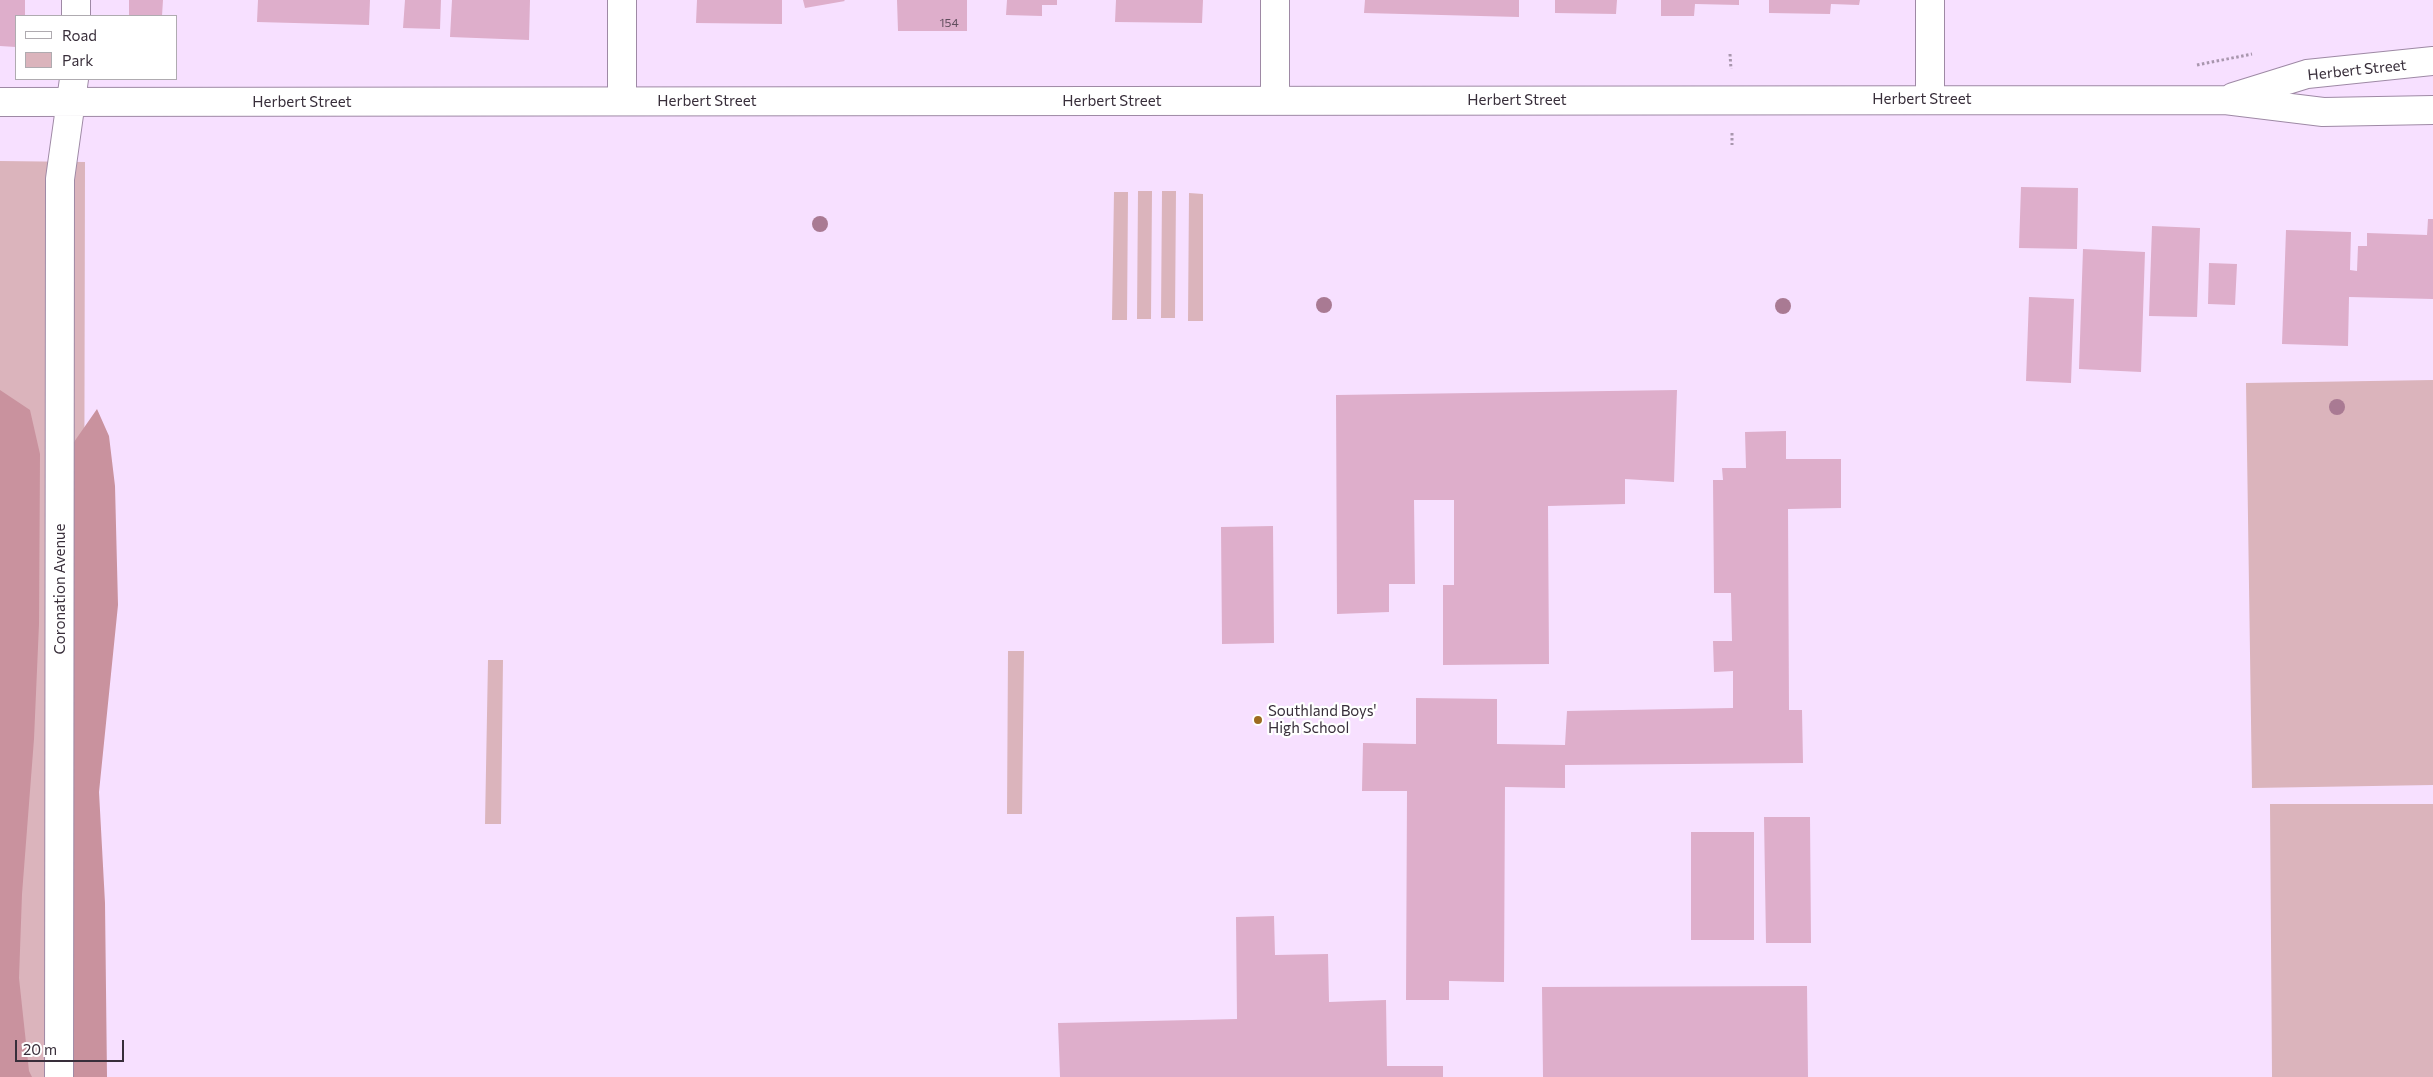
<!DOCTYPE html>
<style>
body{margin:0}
#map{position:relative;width:2433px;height:1077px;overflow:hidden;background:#f7e0ff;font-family:Commissioner,sans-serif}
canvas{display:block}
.legend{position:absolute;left:15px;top:15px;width:162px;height:65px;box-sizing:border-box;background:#fff;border:1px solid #afabb0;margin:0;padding:6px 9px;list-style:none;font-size:15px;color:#382e3a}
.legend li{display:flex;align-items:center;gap:10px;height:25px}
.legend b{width:25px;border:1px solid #afabb0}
.scale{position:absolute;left:15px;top:1040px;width:109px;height:22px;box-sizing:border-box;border:2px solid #382e3a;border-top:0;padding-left:6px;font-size:15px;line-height:18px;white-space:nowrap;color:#382e3a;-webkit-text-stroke:4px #fff;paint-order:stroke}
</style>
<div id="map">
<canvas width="2433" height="1077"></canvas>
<ul class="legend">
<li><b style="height:6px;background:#fff"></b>Road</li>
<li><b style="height:14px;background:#dbb4bc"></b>Park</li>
</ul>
<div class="scale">20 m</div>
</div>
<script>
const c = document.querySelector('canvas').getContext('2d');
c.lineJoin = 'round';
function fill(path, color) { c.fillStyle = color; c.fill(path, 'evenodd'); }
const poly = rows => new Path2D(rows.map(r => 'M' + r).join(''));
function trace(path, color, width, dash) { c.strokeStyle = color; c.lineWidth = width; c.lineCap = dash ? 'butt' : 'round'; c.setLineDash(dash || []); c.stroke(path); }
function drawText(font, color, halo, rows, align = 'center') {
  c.font = font + ' Commissioner,sans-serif'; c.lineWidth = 4.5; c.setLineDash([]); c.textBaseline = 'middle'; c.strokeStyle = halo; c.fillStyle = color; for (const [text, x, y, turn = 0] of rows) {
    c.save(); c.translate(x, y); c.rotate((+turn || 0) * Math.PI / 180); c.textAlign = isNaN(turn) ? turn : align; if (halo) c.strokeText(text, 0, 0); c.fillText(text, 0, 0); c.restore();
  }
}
fill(poly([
 [0,161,85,162,83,1077,0,1077],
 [1138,191,1152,191,1151,319,1137,319],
 [1162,191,1176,191,1175,318,1161,318],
 [1114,192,1128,192,1127,320,1112,320],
 [1189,193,1203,194,1203,321,1188,321],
 [2433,380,2433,785,2252,788,2246,383],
 [1008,651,1024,651,1022,814,1007,814],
 [488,660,503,660,501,824,485,824],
 [2270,804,2433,804,2433,1077,2272,1077]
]), '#dbb4bc');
fill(poly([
 [0,390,30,410,40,454,39,624,34,739,22,894,19,978,29,1071,32,1077,0,1077],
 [97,409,109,436,115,486,118,605,99,792,105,903,107,1077,65,1077,73,1058,69,1007,71,532,74,442]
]), '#c9929e');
fill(poly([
 [0,0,25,0,25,16,16,16,16,47,0,46],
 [129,0,163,0,162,16,129,16],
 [258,0,370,0,369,25,257,22],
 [405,0,441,0,440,29,403,28],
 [452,0,530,0,529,40,450,37],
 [697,0,782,0,782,24,696,23],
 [803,0,844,0,845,1,805,8],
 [897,0,967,0,967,31,898,31],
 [1007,0,1057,0,1057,5,1042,5,1042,16,1006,15],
 [1116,0,1203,0,1202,23,1115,22],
 [1365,0,1519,0,1519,17,1364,13],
 [1555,0,1617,0,1616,14,1555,13],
 [1661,0,1739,0,1739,5,1695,4,1694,16,1661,16],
 [1769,0,1860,0,1859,5,1831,4,1830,14,1769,13],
 [2021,187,2078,188,2077,249,2019,248],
 [2428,219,2433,219,2433,299,2349,297,2348,346,2282,344,2286,230,2351,232,2350,270,2357,271,2358,246,2367,246,2367,233,2427,235],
 [2152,226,2200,228,2197,317,2149,316],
 [2083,249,2145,252,2141,372,2079,369],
 [2209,263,2237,264,2235,305,2208,304],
 [2029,297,2074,299,2071,383,2026,381],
 [1677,390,1674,482,1625,479,1625,504,1548,506,1549,664,1443,665,1443,585,1454,585,1454,500,1414,500,1415,584,1389,584,1389,612,1337,614,1336,395],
 [1786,431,1786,459,1841,459,1841,508,1788,509,1789,710,1802,710,1803,763,1565,765,1565,788,1505,787,1504,982,1449,981,1449,1000,1406,1000,1407,791,1362,791,1363,743,1416,744,1416,698,1497,699,1497,744,1565,745,1567,711,1733,708,1733,671,1714,672,1713,641,1732,641,1731,593,1714,593,1713,480,1723,480,1722,468,1746,468,1745,432],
 [1273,526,1274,643,1222,644,1221,527],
 [1764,817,1810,817,1811,943,1766,943],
 [1691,832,1754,832,1754,940,1691,940],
 [1274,916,1275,955,1328,954,1329,1002,1386,1000,1387,1066,1443,1066,1443,1077,1060,1077,1058,1023,1237,1019,1236,917],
 [1807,986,1808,1077,1543,1077,1542,987]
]), '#deaecb');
const minor = poly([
 [76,0,76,16],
 [622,0,622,101],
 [1275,0,1275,101],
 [2233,97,2307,74,2433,61],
 [1930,99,1930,0],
 [0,102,2225,100,2323,112,2433,110],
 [59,1077,60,179,74,79]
]);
trace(minor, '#9e89a5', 30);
trace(poly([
 [1730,54,1731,69],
 [2197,65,2252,54],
 [1732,133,1732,145]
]), '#a896ad', 3, [2.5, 2.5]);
trace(minor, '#fff', 28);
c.fillStyle = '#a97a93';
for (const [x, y] of [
 [820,224],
 [1324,305],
 [1783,306],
 [2337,407]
]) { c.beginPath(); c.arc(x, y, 8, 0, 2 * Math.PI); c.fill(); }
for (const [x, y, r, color] of [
 [1258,720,5,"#9d6b20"]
]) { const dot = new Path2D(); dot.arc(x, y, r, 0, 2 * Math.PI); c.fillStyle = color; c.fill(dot); trace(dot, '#fff', 2); }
drawText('12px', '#624e5e', null, [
 ["154",949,23]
]);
drawText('15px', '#382e3a', '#fff', [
 ["Herbert Street",2357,70,-6],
 ["Herbert Street",1922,99],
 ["Herbert Street",1517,100],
 ["Herbert Street",707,101],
 ["Herbert Street",1112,101],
 ["Herbert Street",302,102],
 ["Coronation Avenue",60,589,-90]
]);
drawText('15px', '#382e3a', '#fff', [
 ["Southland Boys'",1268,711],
 ["High School",1268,728]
], 'left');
</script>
